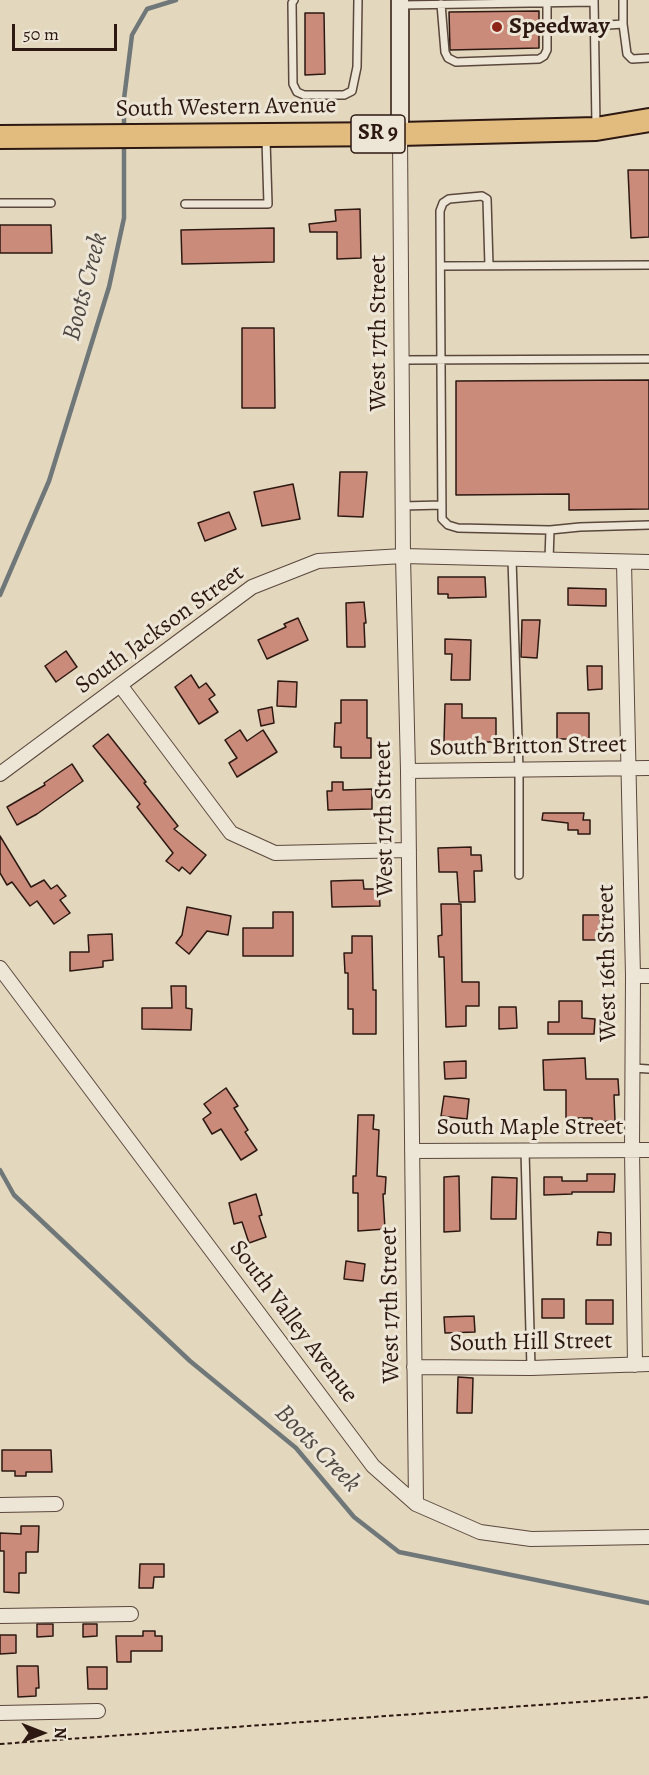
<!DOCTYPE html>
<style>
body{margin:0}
#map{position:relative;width:649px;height:1775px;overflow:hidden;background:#e3d7be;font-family:Alegreya,serif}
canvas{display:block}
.north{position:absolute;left:12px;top:1703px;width:60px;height:60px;-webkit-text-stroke:4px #ede5d5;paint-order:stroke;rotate:90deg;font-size:16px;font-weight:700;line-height:24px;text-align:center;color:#2d1912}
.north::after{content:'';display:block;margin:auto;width:21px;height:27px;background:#2d1912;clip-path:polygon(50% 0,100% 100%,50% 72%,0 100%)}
.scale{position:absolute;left:12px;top:24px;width:105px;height:27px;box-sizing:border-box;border:3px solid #2d1912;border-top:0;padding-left:8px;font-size:18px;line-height:21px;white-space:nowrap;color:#2d1912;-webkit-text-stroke:4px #ede5d5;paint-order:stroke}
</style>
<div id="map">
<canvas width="649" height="1775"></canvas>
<div class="north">N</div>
<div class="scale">50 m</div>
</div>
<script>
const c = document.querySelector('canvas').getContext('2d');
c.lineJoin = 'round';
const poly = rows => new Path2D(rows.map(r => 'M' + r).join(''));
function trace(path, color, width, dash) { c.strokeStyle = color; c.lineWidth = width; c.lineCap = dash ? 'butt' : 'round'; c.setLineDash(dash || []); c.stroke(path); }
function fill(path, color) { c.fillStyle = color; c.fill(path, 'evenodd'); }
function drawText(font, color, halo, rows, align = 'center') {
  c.font = font + ' Alegreya,serif'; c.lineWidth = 6; c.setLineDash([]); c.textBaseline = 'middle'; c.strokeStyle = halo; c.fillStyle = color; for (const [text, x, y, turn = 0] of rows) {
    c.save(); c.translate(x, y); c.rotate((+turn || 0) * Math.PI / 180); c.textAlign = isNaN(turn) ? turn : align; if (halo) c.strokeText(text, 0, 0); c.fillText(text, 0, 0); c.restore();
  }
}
trace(poly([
 [124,131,124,99,132,35,147,9,176,0],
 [0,595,49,481,109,287,124,218,124,142],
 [0,1170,14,1195,190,1361,296,1448,354,1517,399,1552,649,1603]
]), '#6f7779', 4.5);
const building = poly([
 [539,11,539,48,450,50,449,12,539,11],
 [305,13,324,13,325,74,305,75,305,13],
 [628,170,649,170,649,237,631,238,628,170],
 [360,209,361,258,337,259,337,232,310,232,309,224,336,221,335,210,360,209],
 [0,225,51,225,52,253,0,253,0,225],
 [274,228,274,262,182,264,181,230,274,228],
 [242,328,274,328,275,408,242,408,242,328],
 [649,380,649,509,569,510,569,494,456,495,456,381,649,380],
 [340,472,367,472,363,517,338,516,340,472],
 [293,484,300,519,262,526,254,492,293,484],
 [229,512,236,529,205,541,198,523,229,512],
 [438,577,485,577,486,597,448,598,448,594,438,594,438,577],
 [568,588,606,589,606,606,568,605,568,588],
 [364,602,366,623,364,623,365,647,347,647,346,603,364,602],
 [298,618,308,640,267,659,258,640,286,627,284,624,298,618],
 [522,620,540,620,537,658,521,657,522,620],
 [445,639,471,640,470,680,451,680,452,654,445,654,445,639],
 [66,651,77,667,56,682,45,666,66,651],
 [587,666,602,666,602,689,588,690,587,666],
 [191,675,199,688,206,683,215,695,209,699,218,712,199,724,175,687,191,675],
 [278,681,297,682,296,707,277,706,278,681],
 [341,700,367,700,367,738,371,738,371,758,341,758,341,747,334,747,335,723,341,723,341,700],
 [445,704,462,704,462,718,496,718,496,742,444,742,445,704],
 [272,707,274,723,261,726,258,710,272,707],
 [557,713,589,713,589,739,557,739,557,713],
 [240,730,247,741,263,730,277,752,237,777,229,763,237,758,225,740,240,730],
 [108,734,146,782,144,783,178,826,174,829,206,855,190,874,182,867,179,871,166,861,173,853,137,807,140,804,93,746,108,734],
 [72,764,83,781,37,814,17,825,7,807,45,785,44,783,72,764],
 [332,782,343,782,343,790,372,789,372,809,328,810,327,791,332,791,332,782],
 [543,813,584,813,583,820,590,820,590,834,578,834,578,830,568,830,568,823,542,820,543,813],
 [0,836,31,887,44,880,51,889,57,885,66,896,60,900,70,913,54,924,37,901,30,906,12,882,7,885,0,873,0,836],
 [471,847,471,855,481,855,482,871,474,871,475,902,459,902,457,872,439,872,438,848,471,847],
 [363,880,364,889,379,889,380,906,332,907,331,881,363,880],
 [441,904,461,904,462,982,479,982,479,1006,466,1006,466,1026,446,1027,444,957,439,957,438,936,442,935,441,904],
 [187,907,231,916,228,935,207,931,189,954,176,943,182,935,187,907],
 [273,912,293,912,293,956,243,956,243,928,273,928,273,912],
 [583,915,600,915,600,940,583,940,583,915],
 [112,934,113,960,103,961,103,967,70,971,70,952,89,952,88,935,112,934],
 [352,936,372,936,373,990,376,990,376,1034,353,1034,353,1009,348,1009,348,973,345,973,344,953,352,953,352,936],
 [171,986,186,986,186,1008,192,1009,191,1030,142,1029,142,1008,172,1008,171,986],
 [559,1001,582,1001,582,1018,595,1019,594,1034,548,1034,548,1022,559,1022,559,1001],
 [499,1007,516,1007,517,1028,499,1029,499,1007],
 [585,1058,586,1079,618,1079,619,1095,614,1095,615,1121,592,1122,592,1118,566,1118,566,1090,544,1090,543,1060,585,1058],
 [466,1061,466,1078,445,1079,444,1062,466,1061],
 [226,1088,238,1106,234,1108,248,1130,245,1132,257,1150,241,1160,221,1129,212,1134,203,1119,211,1113,204,1104,226,1088],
 [444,1096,469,1099,467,1119,441,1116,444,1096],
 [358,1115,374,1115,373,1129,379,1130,377,1176,386,1177,385,1194,383,1194,385,1229,358,1231,358,1193,353,1193,353,1176,356,1176,358,1115],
 [587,1174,615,1174,614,1192,572,1192,572,1194,544,1195,544,1177,562,1177,562,1181,587,1181,587,1174],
 [459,1176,460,1231,444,1232,444,1177,459,1176],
 [492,1177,517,1178,516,1219,491,1219,492,1177],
 [256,1194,262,1215,259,1216,266,1237,249,1243,242,1222,234,1224,229,1203,256,1194],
 [598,1232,611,1233,611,1245,597,1245,598,1232],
 [346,1261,365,1264,363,1281,344,1279,346,1261],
 [542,1299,564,1299,564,1318,542,1318,542,1299],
 [586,1300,613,1300,613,1324,586,1324,586,1300],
 [474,1316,475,1332,445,1333,444,1317,474,1316],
 [458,1377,473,1378,472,1413,457,1413,458,1377],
 [2,1450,51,1450,52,1472,26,1472,26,1476,15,1476,15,1471,2,1471,2,1450],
 [21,1526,39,1526,38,1552,26,1552,26,1573,19,1573,19,1593,4,1592,4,1551,0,1551,0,1533,21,1534,21,1526],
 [140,1564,164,1564,164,1577,154,1577,153,1588,139,1588,140,1564],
 [37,1624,53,1624,53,1636,37,1637,37,1624],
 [83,1624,97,1624,97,1636,83,1637,83,1624],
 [143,1631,155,1631,155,1636,162,1636,162,1651,131,1651,131,1662,117,1662,116,1636,143,1636,143,1631],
 [0,1635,16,1635,16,1653,0,1654,0,1635],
 [17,1666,38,1666,39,1688,36,1688,36,1696,18,1697,17,1666],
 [87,1667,107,1667,107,1689,88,1689,87,1667]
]);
fill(building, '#cb8b7b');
trace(building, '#2d1912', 1.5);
const service = poly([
 [294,0,292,3,293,84,297,92,304,95,344,95,352,91,357,67,358,0],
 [594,0,596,126],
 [623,0,623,24,627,54,632,59,649,58],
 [441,4,445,52,448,58,456,62,539,59,544,56,547,50,547,3],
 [401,5,594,2],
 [594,26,623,24],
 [0,203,51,203],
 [185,204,268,204,266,140],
 [441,266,649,265],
 [489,266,487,199,482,196,449,199,443,203,440,211,442,519,448,525,458,528,550,530,549,560],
 [402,360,649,359],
 [402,506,442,505],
 [550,530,580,527,649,525],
 [512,559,519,770,519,875],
 [633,1068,649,1069],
 [525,1151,531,1368]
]);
const minor = poly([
 [400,134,403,556,408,771,416,1504],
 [624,562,633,976,632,1150,635,1365],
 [120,685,231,833,275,853,409,850],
 [408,771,649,768],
 [0,774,252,587,318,561,403,556,649,562],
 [0,968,373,1466,416,1504,480,1532,531,1539,649,1537],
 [633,976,649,976],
 [412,1151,649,1150],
 [414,1367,531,1368,649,1364],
 [0,1505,56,1504],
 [0,1616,131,1614],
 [0,1713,98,1711]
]);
const tertiary = poly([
 [400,0,400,134]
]);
const trunk = poly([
 [0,137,400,134,596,129,649,120]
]);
trace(service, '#5a483d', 10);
trace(minor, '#5a483d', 16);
trace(tertiary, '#5a483d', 20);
trace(trunk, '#2d1912', 26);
trace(poly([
 [0,1744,649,1697]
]), '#2d1912', 2, [4.5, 3]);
trace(service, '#ede5d5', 7);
trace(minor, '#ede5d5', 14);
trace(tertiary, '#ede5d5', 16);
trace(trunk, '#e2bc7f', 22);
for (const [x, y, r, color] of [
 [497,27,6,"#8f2418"]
]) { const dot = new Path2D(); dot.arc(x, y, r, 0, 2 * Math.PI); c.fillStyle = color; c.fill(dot); trace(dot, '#ede5d5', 2); }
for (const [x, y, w] of [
 [378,134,54]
]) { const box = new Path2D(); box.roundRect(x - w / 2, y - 19, w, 38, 4.5); c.fillStyle = '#ede5d5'; c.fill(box); trace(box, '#2d1912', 1.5); }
drawText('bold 22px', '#2d1912', null, [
 ["SR 9",378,134]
]);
drawText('bold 24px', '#2d1912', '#ede5d5', [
 ["Speedway",509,27]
], 'left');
drawText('24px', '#2d1912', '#ede5d5', [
 ["South Western Avenue",226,108,-1],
 ["West 17th Street",379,333,-90],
 ["South Jackson Street",160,630,-36],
 ["South Britton Street",528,747,-1],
 ["West 17th Street",385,819,-91],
 ["West 16th Street",608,963,-91],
 ["South Maple Street",530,1128],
 ["West 17th Street",391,1305,-91],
 ["South Valley Avenue",293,1322,53],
 ["South Hill Street",531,1343,-1]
]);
drawText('italic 26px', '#4e4845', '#ede5d5', [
 ["Boots Creek",86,287,-75],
 ["Boots Creek",317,1449,46]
]);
</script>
